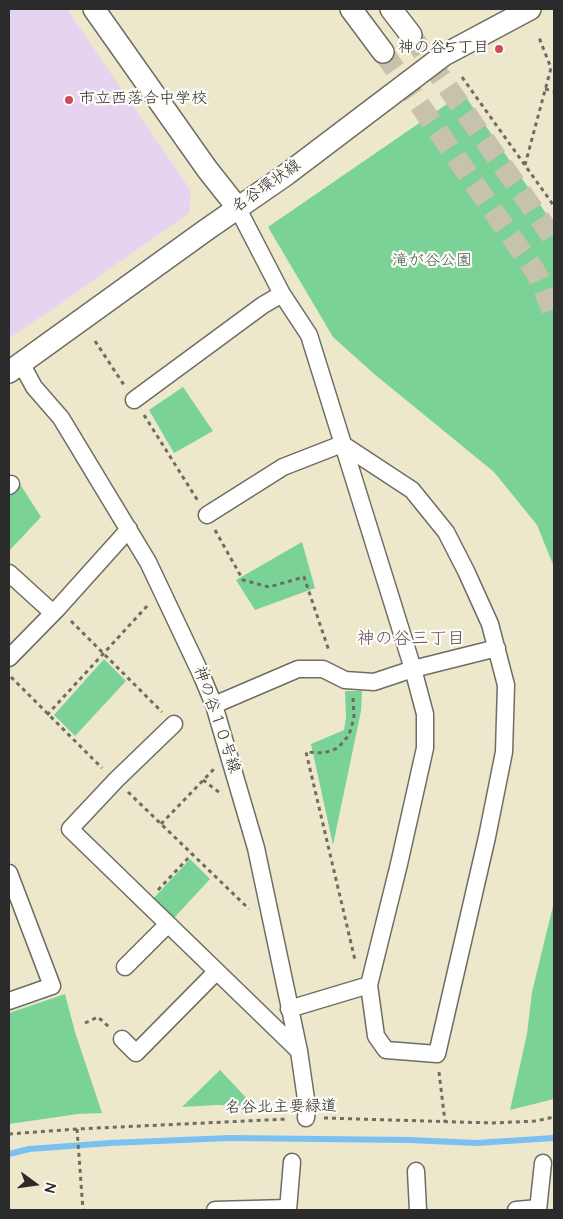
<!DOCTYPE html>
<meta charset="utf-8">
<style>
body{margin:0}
#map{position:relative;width:563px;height:1219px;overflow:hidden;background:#ede8cc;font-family:"Architects Daughter",sans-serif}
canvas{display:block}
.frame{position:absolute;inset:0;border:10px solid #2b2b2b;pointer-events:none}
.north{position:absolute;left:10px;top:1159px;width:50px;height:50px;-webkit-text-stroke:4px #fdfcf7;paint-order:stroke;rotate:104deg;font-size:14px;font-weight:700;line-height:20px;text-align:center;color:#2b2b2b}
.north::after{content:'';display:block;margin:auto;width:18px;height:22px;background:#2b2b2b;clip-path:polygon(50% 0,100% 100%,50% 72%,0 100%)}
</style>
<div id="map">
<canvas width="563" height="1219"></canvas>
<div class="frame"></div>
<div class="north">N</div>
</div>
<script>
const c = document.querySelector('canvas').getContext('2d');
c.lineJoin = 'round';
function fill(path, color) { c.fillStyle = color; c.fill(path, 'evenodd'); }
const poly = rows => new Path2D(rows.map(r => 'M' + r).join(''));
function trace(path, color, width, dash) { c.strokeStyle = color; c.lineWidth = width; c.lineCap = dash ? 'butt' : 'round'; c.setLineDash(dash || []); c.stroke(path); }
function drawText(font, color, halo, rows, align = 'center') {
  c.font = font + ' "Architects Daughter","Klee One",sans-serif'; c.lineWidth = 4.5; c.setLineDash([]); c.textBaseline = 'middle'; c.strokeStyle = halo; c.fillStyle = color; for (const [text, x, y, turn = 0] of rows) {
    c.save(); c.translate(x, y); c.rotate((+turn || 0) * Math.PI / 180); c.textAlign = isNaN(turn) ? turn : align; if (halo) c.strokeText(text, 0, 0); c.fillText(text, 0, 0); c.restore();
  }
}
fill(poly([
 [9,9,67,9,191,191,189,213,54,308,9,338]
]), '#e5d3f0');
fill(poly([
 [463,93,554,225,554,567,537,525,494,472,373,373,333,337,268,227],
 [183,387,213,431,174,453,149,410],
 [20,484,41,517,9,551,9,496],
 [302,542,315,588,255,610,236,580],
 [104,659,126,681,75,736,54,715],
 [345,691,362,691,361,711,333,845,311,744,344,730,346,717],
 [190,859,210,879,174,918,153,899],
 [554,902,554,1099,510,1110,527,1034,532,992],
 [65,994,75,1032,102,1113,78,1114,9,1124,9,1013],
 [220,1070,254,1106,218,1105,182,1107]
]), '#7ad297');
trace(poly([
 [9,1154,29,1149,110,1143,230,1138,410,1140,476,1143,554,1138]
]), '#7ac0f1', 6);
trace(poly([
 [411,35,554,239],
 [383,52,537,274,554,314]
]), '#c6c2ac', 21, [21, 11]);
const minor = poly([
 [237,207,282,294,309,335,413,669,425,714,425,748,399,864,369,985,289,1009],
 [21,363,34,387,61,418,148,562,201,674,214,705,256,848,299,1051,307,1106,306,1118],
 [134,400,263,305,282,294],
 [9,486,11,484],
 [207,515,283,467,342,444,412,490,446,532,466,571,490,624,506,685,504,752,487,837,437,1054,386,1050,376,1036,369,985],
 [9,573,53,613],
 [9,658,58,608,129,529],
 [214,705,298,669,323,669,345,680,374,682,413,669,497,648],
 [174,724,116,780,70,829,299,1051],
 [9,873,52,986,9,1001],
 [125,967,168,924],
 [122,1039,136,1053,216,972],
 [416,1171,418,1210],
 [215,1210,288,1208],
 [288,1210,292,1162],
 [516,1210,538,1208],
 [538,1210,543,1163]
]);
const tertiary = poly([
 [94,9,207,169,237,207],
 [351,9,383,52],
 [391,9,411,35],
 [9,372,206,230,287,174,444,55,530,9]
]);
trace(minor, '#6f6d63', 19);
trace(tertiary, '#6f6d63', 24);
trace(poly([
 [462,77,554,206],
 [545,89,554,91],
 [525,165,551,68,538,35],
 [95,341,124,385],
 [144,415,198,501],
 [215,530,243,580,269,587,304,577,329,651],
 [71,621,162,712],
 [11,677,102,768],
 [353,698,354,718,349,735,338,748,324,753,306,752,355,960],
 [47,715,148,605],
 [203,780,220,793],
 [128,792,249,909],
 [161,824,214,769],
 [158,890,192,854],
 [85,1023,98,1017,109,1027],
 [439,1072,445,1122],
 [324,1118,493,1123,536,1121,554,1117],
 [77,1129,83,1210],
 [9,1134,77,1129,288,1119]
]), '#6f6d63', 3, [4, 4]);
trace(minor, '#fff', 16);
trace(tertiary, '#fff', 21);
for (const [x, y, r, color] of [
 [499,49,5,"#d1495b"],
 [69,100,5,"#d1495b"]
]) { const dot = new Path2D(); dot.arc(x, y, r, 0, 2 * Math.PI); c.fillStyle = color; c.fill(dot); trace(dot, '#fdfcf7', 2); }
drawText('16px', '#2b2b2b', '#fdfcf7', [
 ["神の谷5丁目",489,49],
 ["市立西落合中学校",79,100,"left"]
], 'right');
drawText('16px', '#2b2b2b', '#fdfcf7', [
 ["名谷環状線",267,187,-35],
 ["神の谷１０号線",216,720,71],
 ["名谷北主要緑道",281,1108,-1]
]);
drawText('16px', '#435d4b', '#fdfcf7', [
 ["滝が谷公園",432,262]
]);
drawText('18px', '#5f5460', '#fdfcf7', [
 ["神の谷三丁目",411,640]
]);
</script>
